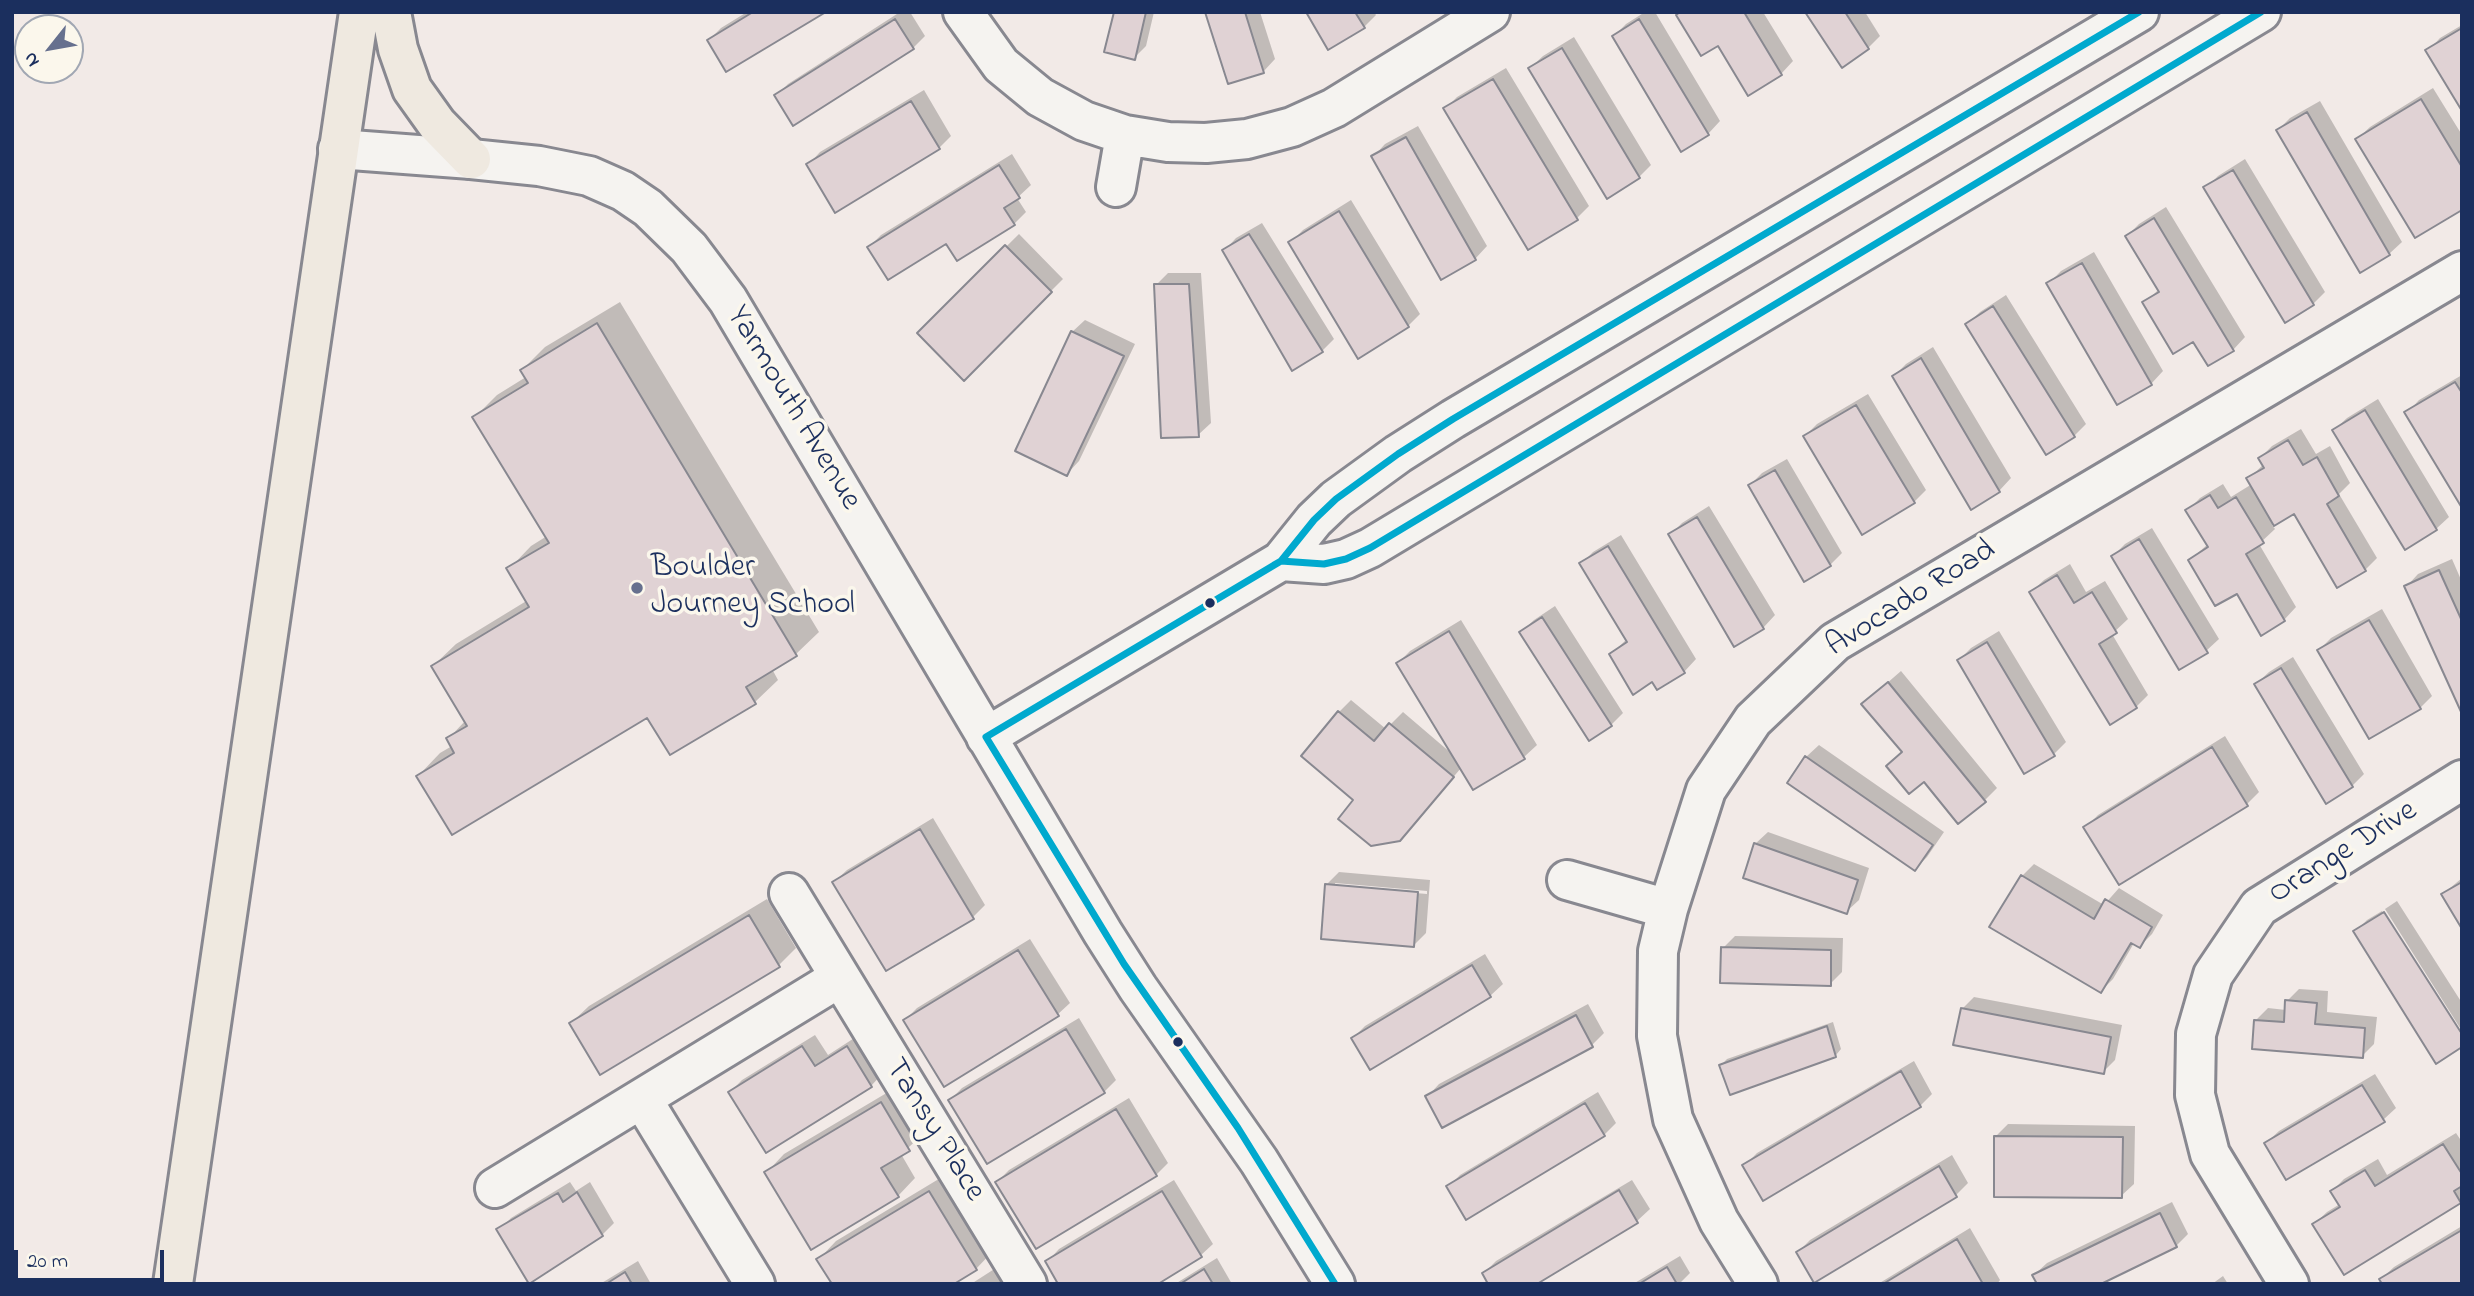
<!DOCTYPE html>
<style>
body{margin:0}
#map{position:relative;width:2474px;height:1296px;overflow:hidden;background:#f2eae7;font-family:"Indie Flower",sans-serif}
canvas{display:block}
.frame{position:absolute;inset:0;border:14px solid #1b2f5e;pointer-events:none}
.north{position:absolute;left:14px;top:14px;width:70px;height:70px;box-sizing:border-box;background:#fbf7ec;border:2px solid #a1a7b3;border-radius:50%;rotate:239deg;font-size:19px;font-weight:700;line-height:28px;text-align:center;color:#1b2f5e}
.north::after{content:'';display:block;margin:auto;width:24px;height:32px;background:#66708e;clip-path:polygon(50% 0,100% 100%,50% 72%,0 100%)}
.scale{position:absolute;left:14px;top:1250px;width:150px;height:32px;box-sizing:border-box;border:4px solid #1b2f5e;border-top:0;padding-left:9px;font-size:21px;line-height:24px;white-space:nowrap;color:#1b2f5e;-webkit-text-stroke:5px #fbf7ec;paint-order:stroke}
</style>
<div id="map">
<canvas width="2474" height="1296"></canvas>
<div class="frame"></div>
<div class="north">N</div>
<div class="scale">20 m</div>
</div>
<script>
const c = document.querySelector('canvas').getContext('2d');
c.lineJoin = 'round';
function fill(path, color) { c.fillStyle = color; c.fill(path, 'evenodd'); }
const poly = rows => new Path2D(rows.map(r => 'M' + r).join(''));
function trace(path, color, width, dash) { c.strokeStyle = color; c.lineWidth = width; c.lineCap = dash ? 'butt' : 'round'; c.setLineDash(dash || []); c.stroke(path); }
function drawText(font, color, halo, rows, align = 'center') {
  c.font = font + ' "Indie Flower",sans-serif'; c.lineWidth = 7; c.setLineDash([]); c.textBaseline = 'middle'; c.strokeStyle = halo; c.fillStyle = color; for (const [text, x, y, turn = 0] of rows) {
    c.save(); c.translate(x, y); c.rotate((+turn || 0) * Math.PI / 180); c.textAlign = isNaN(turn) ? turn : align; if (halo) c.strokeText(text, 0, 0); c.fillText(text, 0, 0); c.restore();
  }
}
fill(poly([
 [747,12,822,12,709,40,721,28],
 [900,12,910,12,925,36,913,48,776,96,788,84],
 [1115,12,1154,12,1146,46,1134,58],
 [1207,12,1260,12,1275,59,1263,72],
 [1308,12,1374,12,1376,15,1364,27],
 [1645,12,1655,12,1720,121,1708,134,1614,36,1626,24],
 [1681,12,1763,12,1793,61,1781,74,1719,44],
 [1807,12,1865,12,1880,36,1868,48],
 [2462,25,2462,107,2428,51,2440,38],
 [1574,37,1651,165,1639,177,1530,68,1543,56],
 [1506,68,1589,206,1577,218,1445,109,1457,97],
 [2433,88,2462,135,2462,208,2357,139,2370,127],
 [924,90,951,136,939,148,808,165,820,152],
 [2320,101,2402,242,2389,254,2360,271,2278,130,2290,118],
 [1418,126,1487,246,1475,259,1373,157,1385,144],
 [1012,154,1031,185,1017,198,1026,212,1014,224,946,242,869,247,881,235],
 [2245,159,2325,292,2313,304,2206,188,2218,176],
 [1351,200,1420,314,1408,326,1291,242,1303,230],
 [2166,207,2245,337,2233,350,2194,339,2145,303,2159,289,2127,236,2139,224],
 [1262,223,1334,339,1322,351,1224,251,1236,238],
 [1019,234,1063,279,964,378,919,333],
 [2094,252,2163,371,2151,384,2118,403,2049,283,2061,271],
 [1168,273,1201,273,1211,423,1198,435,1156,285],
 [2006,295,2086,424,2074,436,1967,324,1980,312],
 [620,302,819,632,796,654,772,669,778,680,755,702,671,753,648,715,418,776,440,753,452,746,448,739,466,720,433,666,456,644,528,600,509,569,531,546,547,536,475,417,497,395,526,377,522,370,545,347],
 [1085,320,1135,344,1079,461,1067,474,1072,332],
 [1933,347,2011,478,1999,491,1972,507,1894,376,1906,364],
 [2462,375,2462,504,2407,413,2419,400],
 [1868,394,1926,490,1914,502,1805,436,1817,424],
 [2378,399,2449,517,2436,529,2334,430,2347,418],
 [2301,429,2316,454,2330,446,2350,483,2339,494,2377,558,2365,570,2295,512,2272,525,2275,529,2259,544,2296,607,2284,620,2262,633,2238,592,2190,560,2208,544,2188,510,2200,498,2223,484,2231,497,2252,484,2248,479,2264,464,2260,458,2272,446],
 [1787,459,1842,553,1830,565,1750,485,1762,473],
 [1709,506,1775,615,1763,628,1670,535,1682,523],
 [2152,528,2219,639,2206,651,2113,556,2125,544],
 [1621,535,1696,659,1684,672,1657,688,1653,680,1611,654,1627,639,1581,564,1593,552],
 [2452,559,2462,582,2462,710,2406,587,2418,574],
 [2070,564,2086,592,2105,581,2128,619,2112,634,2148,695,2136,707,2031,592,2044,580],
 [1555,606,1623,713,1611,725,1521,632,1534,620],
 [2382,609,2432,696,2420,708,2319,650,2331,638],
 [1461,620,1537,745,1524,757,1473,788,1461,768,1412,826,1356,799,1339,712,1351,700,1386,729,1403,712,1451,753,1398,663,1410,651],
 [1999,631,2066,742,2054,754,1959,660,1971,648],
 [2293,657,2364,774,2352,786,2256,684,2269,672],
 [1901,671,1997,788,1985,800,1903,751,1863,704],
 [2225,736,2259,792,2247,804,2086,827,2098,815],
 [1819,745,1944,832,1927,857,1915,869,1806,757],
 [933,818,985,905,973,917,834,882,847,870],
 [1768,832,1869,868,1859,900,1846,912,1755,844],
 [2034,864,2104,905,2119,888,2163,915,2152,934,2140,946,2134,943,2113,979,2101,991,1992,926,2022,876],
 [1339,872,1430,880,1426,933,1414,945,1327,884],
 [1335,883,1427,891,1427,894,1335,886],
 [2462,878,2462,926,2443,894],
 [767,899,796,948,779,965,571,1023,589,1006],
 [2397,901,2462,1003,2462,1031,2385,909],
 [2382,911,2462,1038,2355,932,2367,920],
 [1735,936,1843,938,1842,972,1830,984,1723,948],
 [1030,939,1070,1003,1057,1015,905,1020,917,1008],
 [1485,954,1503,984,1490,996,1353,1038,1365,1026],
 [2299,989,2328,991,2327,1012,2377,1017,2374,1044,2362,1056,2256,1020,2268,1008,2286,1010,2287,1001],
 [1974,997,2122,1025,2115,1060,2103,1072,1962,1009],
 [1588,1004,1604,1033,1592,1045,1427,1097,1439,1084],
 [1079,1018,1116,1080,1104,1092,950,1100,962,1088],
 [1833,1022,1841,1049,1836,1055,1731,1092,1721,1065,1727,1059],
 [815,1035,828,1055,859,1035,883,1073,871,1086,766,1151,730,1092,742,1080],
 [1914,1061,1932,1094,1920,1106,1745,1165,1757,1153],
 [2375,1074,2396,1108,2383,1120,2266,1143,2279,1131],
 [900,1085,927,1131,901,1154,915,1178,898,1196,767,1172,784,1154],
 [1598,1092,1616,1123,1604,1135,1448,1187,1460,1175],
 [1129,1098,1168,1163,1156,1175,997,1182,1009,1170],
 [2008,1124,2135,1126,2134,1184,2121,1196,1996,1136],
 [2456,1133,2462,1142,2462,1200,2344,1273,2314,1224,2327,1212,2340,1204,2332,1191,2344,1179,2378,1159,2387,1175],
 [1952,1155,1968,1183,1956,1195,1815,1280,1798,1252,1810,1240],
 [947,1174,993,1251,976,1269,819,1259,836,1241],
 [1174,1180,1213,1244,1200,1256,1047,1262,1059,1249],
 [1632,1180,1650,1209,1637,1221,1534,1284,1484,1273,1496,1261],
 [570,1182,576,1191,590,1182,614,1223,602,1235,499,1230,511,1218],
 [2172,1202,2188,1234,2176,1246,2034,1275,2047,1263],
 [2462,1226,2462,1281,2457,1284,2384,1284,2381,1279,2394,1267],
 [1970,1228,2000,1280,1997,1284,1878,1284],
 [1680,1256,1690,1273,1679,1284,1633,1284],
 [1217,1258,1232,1284,1175,1284],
 [638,1261,651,1284,600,1284],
 [999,1266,1010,1284,971,1284],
 [2223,1276,2228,1284,2212,1284]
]), '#0003');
const building = poly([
 [753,12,826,12,726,72,707,40,753,12],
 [1114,12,1146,12,1135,60,1104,52,1114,12],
 [1205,12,1245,12,1264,73,1228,84,1205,12],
 [1306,12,1355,12,1365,28,1328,50,1306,12],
 [1680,12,1744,12,1782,75,1748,96,1718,46,1701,56,1676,15,1680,12],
 [1805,12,1845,12,1869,49,1842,68,1805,12],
 [895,19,914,49,793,126,774,95,895,19],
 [1639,19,1709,135,1681,152,1612,36,1639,19],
 [2462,28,2462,111,2425,50,2462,28],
 [1562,48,1640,178,1607,199,1528,68,1562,48],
 [1493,79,1578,220,1528,250,1443,108,1493,79],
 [2421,99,2462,167,2462,210,2415,238,2355,139,2421,99],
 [911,101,940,149,835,213,806,164,911,101],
 [2307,112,2390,255,2360,273,2276,130,2307,112],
 [1406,137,1476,260,1441,280,1371,156,1406,137],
 [999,165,1020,198,1004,208,1015,225,957,261,946,244,888,280,867,247,999,165],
 [2233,170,2314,305,2285,323,2203,187,2233,170],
 [1339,211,1409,327,1358,359,1288,242,1339,211],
 [2154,218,2234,351,2208,366,2193,342,2173,354,2142,302,2159,292,2125,236,2154,218],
 [1249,234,1323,352,1292,371,1222,250,1249,234],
 [1005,245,1052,292,964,381,917,333,1005,245],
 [2082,263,2152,385,2117,405,2046,283,2082,263],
 [1154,284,1189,284,1199,437,1161,438,1154,284],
 [1993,306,2075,437,2046,455,1965,324,1993,306],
 [597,323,797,656,746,687,756,704,670,755,647,718,452,835,416,776,454,753,446,738,467,726,431,666,529,607,506,568,549,543,472,417,528,383,520,370,597,323],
 [1071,331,1124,356,1067,476,1015,451,1071,331],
 [1921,358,2000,492,1971,510,1892,376,1921,358],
 [2455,382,2462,393,2462,508,2404,412,2455,382],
 [1856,405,1915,503,1862,535,1803,436,1856,405],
 [2365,410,2437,530,2405,550,2332,430,2365,410],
 [2288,440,2303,465,2317,457,2339,496,2327,504,2366,571,2337,588,2294,514,2274,526,2246,478,2264,468,2258,458,2288,440],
 [1775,470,1831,566,1804,582,1748,485,1775,470],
 [2210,495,2218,508,2236,497,2264,543,2246,554,2285,621,2261,636,2237,594,2215,606,2188,560,2208,547,2185,510,2210,495],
 [1697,517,1764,629,1734,647,1668,534,1697,517],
 [2139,539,2208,653,2179,670,2111,556,2139,539],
 [1608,546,1685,673,1657,690,1652,682,1633,695,1609,654,1627,642,1579,563,1608,546],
 [2439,570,2462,621,2462,714,2404,586,2439,570],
 [2057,575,2074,603,2092,592,2117,633,2099,644,2137,708,2110,725,2029,592,2057,575],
 [1542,617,1612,726,1589,741,1519,632,1542,617],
 [2369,620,2421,709,2369,739,2317,650,2369,620],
 [1449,631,1525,759,1473,790,1396,663,1449,631],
 [1987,642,2055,756,2024,774,1957,660,1987,642],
 [2281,668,2353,787,2326,804,2254,684,2281,668],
 [1888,682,1986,802,1958,824,1924,782,1909,794,1886,766,1902,752,1861,704,1888,682],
 [1338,711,1374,741,1389,723,1454,777,1400,841,1371,846,1338,819,1353,800,1301,756,1338,711],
 [2212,747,2248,806,2119,885,2083,827,2212,747],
 [1805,756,1933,845,1915,871,1787,783,1805,756],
 [920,829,974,919,886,971,832,882,920,829],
 [1754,843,1858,880,1847,914,1743,878,1754,843],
 [2021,875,2094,919,2105,899,2152,927,2140,948,2131,943,2101,993,1989,927,2021,875],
 [2462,882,2462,929,2441,894,2462,882],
 [1325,884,1418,892,1414,947,1321,939,1325,884],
 [2384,912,2462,1034,2462,1047,2436,1064,2353,931,2384,912],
 [749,915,780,967,600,1075,569,1023,749,915],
 [1721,947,1831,950,1831,986,1720,983,1721,947],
 [1018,950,1059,1016,944,1087,903,1020,1018,950],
 [1472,965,1491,997,1370,1070,1351,1038,1472,965],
 [2285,1000,2317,1003,2315,1024,2365,1028,2363,1058,2252,1049,2254,1020,2284,1022,2285,1000],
 [1961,1008,2111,1037,2104,1074,1953,1045,1961,1008],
 [1576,1015,1593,1047,1442,1128,1425,1096,1576,1015],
 [1827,1026,1836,1057,1730,1095,1719,1065,1827,1026],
 [1066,1029,1105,1093,987,1164,948,1100,1066,1029],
 [802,1046,815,1066,847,1046,872,1087,766,1153,728,1092,802,1046],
 [1901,1071,1921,1107,1763,1201,1742,1165,1901,1071],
 [2362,1085,2385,1122,2286,1180,2264,1143,2362,1085],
 [881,1102,910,1151,881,1168,899,1197,811,1250,764,1172,881,1102],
 [1585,1103,1605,1136,1466,1220,1446,1186,1585,1103],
 [1116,1109,1157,1176,1036,1249,995,1182,1116,1109],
 [1994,1136,2123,1137,2122,1198,1994,1197,1994,1136],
 [2443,1144,2462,1174,2462,1186,2454,1191,2461,1203,2344,1275,2312,1224,2340,1207,2330,1191,2365,1170,2375,1186,2443,1144],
 [1939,1166,1957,1197,1814,1283,1796,1252,1939,1166],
 [1619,1190,1638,1223,1537,1284,1488,1284,1482,1273,1619,1190],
 [929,1191,977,1270,954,1284,832,1284,816,1259,929,1191],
 [1162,1191,1202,1257,1158,1284,1058,1284,1045,1261,1162,1191],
 [577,1192,603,1236,529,1284,496,1229,558,1193,563,1202,577,1192],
 [2160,1213,2177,1247,2101,1284,2037,1284,2032,1275,2160,1213],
 [2462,1230,2462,1283,2382,1284,2379,1279,2462,1230],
 [1957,1239,1983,1284,1883,1284,1957,1239],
 [1667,1267,1677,1284,1639,1284,1667,1267],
 [1204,1269,1213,1284,1180,1284,1204,1269],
 [625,1272,632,1284,606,1284,625,1272]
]);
fill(building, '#e0d2d4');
trace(building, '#888890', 2);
const minor = poly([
 [963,12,1001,65,1040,97,1084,121,1125,135,1168,142,1206,143,1247,139,1292,127,1334,108,1490,12],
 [338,149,471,159,539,166,589,176,623,191,648,208,689,248,728,300,1103,933,1138,988,1259,1161,1335,1284],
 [1116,187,1125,135],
 [1281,561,1324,564,1346,559,1370,548,2261,12],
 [986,737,1281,561,1314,520,1336,499,1398,454,1453,419,2139,12],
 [1567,880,1668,909],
 [789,893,1027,1284],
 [642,1099,755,1284],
 [495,1188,839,978],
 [1758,1284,1719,1221,1673,1119,1657,1036,1658,951,1668,909,1706,790,1753,720,1835,642,2462,271],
 [2289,1284,2210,1154,2195,1095,2196,1034,2213,975,2259,907,2462,780]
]);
const highway = poly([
 [391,12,398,49,412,89,437,124,471,159],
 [173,1284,359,12]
]);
trace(minor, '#888890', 44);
trace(highway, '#888890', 44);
trace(minor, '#f5f3f0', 38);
trace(highway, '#efe9e0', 38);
trace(poly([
 [1274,565,1281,561,1314,520,1336,499,1398,454,1453,419,2139,12],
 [986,737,1281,561,1324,564,1346,559,1370,548,2261,12],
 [986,737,1124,964,1238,1128,1335,1284]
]), '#00a9ce', 7);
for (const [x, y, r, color] of [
 [637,588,7,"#66708e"],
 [1210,603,6,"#1b2f5e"],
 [1178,1042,6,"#1b2f5e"]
]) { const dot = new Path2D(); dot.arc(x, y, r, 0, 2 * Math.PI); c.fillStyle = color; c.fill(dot); trace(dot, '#fbf7ec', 2.5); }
drawText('32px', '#1b2f5e', '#fbf7ec', [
 ["Yarmouth Avenue",792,409,59],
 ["Avocado Road",1912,600,-32],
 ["Orange Drive",2344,854,-32],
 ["Tansy Place",933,1131,58]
]);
drawText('32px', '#1b2f5e', '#fbf7ec', [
 ["Boulder",651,570],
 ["Journey School",651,607]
], 'left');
</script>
